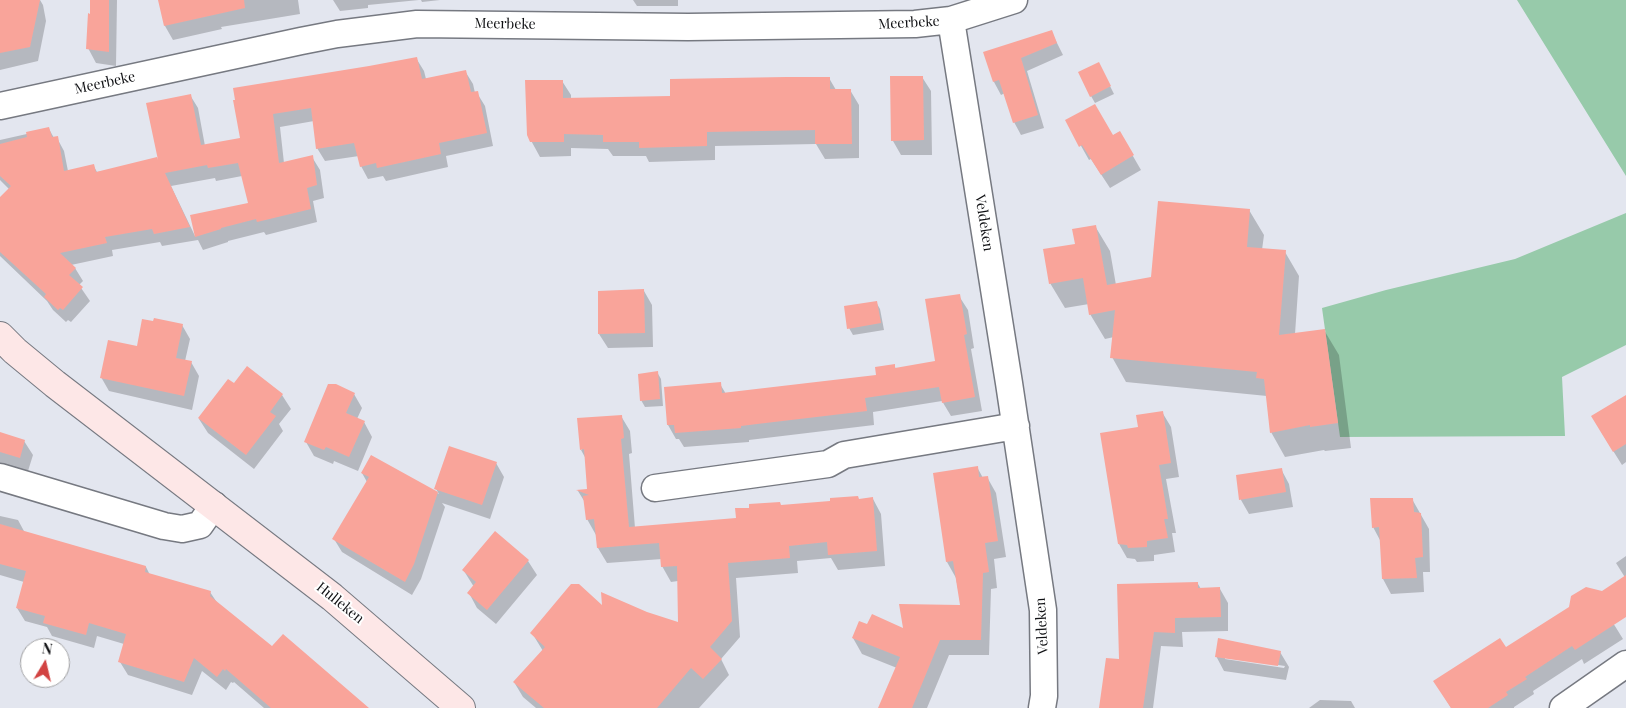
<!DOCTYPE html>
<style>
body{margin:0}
#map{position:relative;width:1626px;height:708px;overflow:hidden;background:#e3e6ef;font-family:"Playfair Display",serif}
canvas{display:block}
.north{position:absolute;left:20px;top:638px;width:50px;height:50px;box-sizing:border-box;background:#fff;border:1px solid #9f9fa1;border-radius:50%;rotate:9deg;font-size:14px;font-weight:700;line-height:20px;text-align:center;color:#0f1013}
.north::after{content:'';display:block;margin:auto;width:18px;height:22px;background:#d24342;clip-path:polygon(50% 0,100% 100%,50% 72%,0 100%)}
</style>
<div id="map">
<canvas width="1626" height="708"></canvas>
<div class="north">N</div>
</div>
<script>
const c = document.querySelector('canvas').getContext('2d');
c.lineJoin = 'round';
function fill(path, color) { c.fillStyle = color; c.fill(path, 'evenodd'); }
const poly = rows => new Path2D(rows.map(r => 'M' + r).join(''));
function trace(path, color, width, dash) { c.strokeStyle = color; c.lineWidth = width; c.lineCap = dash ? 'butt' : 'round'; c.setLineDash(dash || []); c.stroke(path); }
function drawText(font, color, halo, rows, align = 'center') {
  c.font = font + ' "Playfair Display",serif'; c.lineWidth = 4; c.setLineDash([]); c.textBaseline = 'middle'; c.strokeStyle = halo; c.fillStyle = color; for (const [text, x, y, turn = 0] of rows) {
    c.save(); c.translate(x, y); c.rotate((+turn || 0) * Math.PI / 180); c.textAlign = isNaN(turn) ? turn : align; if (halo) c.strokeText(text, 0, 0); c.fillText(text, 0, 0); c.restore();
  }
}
fill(poly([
 [1517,0,1626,0,1626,176],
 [1626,213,1626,345,1562,377,1565,436,1340,437,1322,308,1386,290,1515,259]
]), '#97caaa');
fill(poly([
 [0,0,40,0,43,5,46,21,38,61,0,70],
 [92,0,117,0,116,66,96,63,88,48],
 [159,0,298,0,300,14,221,27,222,29,173,40,165,26],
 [333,0,419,0,368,5,368,8,340,11],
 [421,0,440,0,422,2],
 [633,0,678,0,678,6,637,6],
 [1051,31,1063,55,1027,71,1044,128,1021,135,1014,122,1005,93,1001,95,994,82,985,53],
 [416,58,424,71,426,79,465,71,473,84,475,93,477,93,485,106,493,146,446,156,448,167,386,181,383,176,368,179,361,166,359,156,325,161,317,148,314,121,280,127,284,163,312,157,320,170,324,198,313,201,317,222,266,235,264,232,228,241,228,242,203,250,198,240,162,246,160,242,112,250,113,256,71,265,75,268,83,281,79,285,90,301,71,322,68,320,66,322,53,310,47,301,0,256,0,198,9,189,0,180,0,140,49,129,54,138,57,138,64,151,68,171,93,165,97,172,160,165,190,95,198,108,205,146,241,139,234,101,369,68],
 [242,176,249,204,195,236,171,186,215,178,216,181],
 [1102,70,1114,94,1095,103,1091,96],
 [922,77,931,91,932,155,901,155,893,141],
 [829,78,836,90,850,90,859,105,859,158,825,159,816,144,715,146,715,160,649,162,646,156,613,156,608,149,571,148,571,156,540,157,528,135,562,81,571,95,571,99,671,97],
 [1067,121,1112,136,1119,132,1141,170,1110,188,1091,159,1089,160],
 [1249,210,1264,235,1262,250,1285,252,1299,276,1295,334,1324,330,1339,355,1351,448,1325,451,1324,450,1285,457,1271,432,1267,396,1126,382,1112,357,1114,337,1105,339,1090,314,1089,304,1065,308,1050,283,1077,245,1095,226,1110,251,1116,285,1152,278],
 [644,291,652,305,653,347,608,348,599,334],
 [959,296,968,310,974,348,971,349,982,411,951,416,942,401,873,412,874,425,749,440,749,442,684,447,679,439,676,439,668,425,665,388,720,384,726,394,878,376,894,365,896,369,937,362],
 [876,302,880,309,884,330,853,335,849,328],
 [182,325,190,339,185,361,191,362,199,376,192,410,109,391,101,377,138,347],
 [247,368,282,395,291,409,279,424,283,431,254,469,208,433,199,419,234,385],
 [657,372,661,379,663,406,645,407,641,400],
 [354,394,362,408,357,419,364,422,372,437,358,471,334,461,333,464,314,456,306,442],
 [1626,397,1626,462,1622,465,1600,430],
 [1162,412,1171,427,1179,477,1166,479,1176,533,1172,533,1175,552,1154,555,1154,561,1137,562,1135,559,1127,558,1119,544,1139,428],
 [621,416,630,431,632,453,629,454,635,528,737,519,781,506,873,499,881,514,885,566,838,570,831,558,797,561,798,573,736,578,740,637,721,659,729,675,699,708,536,708,523,697,514,682,543,651,532,633,604,608,647,614,680,624,678,581,671,582,662,566,662,559,607,563,598,548,596,535,587,519,586,504,578,491,588,490,586,459,581,450],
 [0,433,24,441,33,455,28,471,0,463],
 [371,456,439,494,436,489,496,463,504,477,490,519,442,503,445,507,421,579,412,595,342,552,334,539,367,482,362,473],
 [977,467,983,478,987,477,996,493,1006,557,994,559,997,588,991,589,989,655,949,655,927,708,879,708,897,668,862,654,853,638,868,626,905,631,961,606,956,578,947,562],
 [1281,469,1289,484,1293,507,1249,514,1241,500,1237,476],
 [1412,499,1429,529,1430,572,1423,572,1424,592,1391,594,1383,579,1381,542,1373,527],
 [0,516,18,520,25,533,146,567,150,575,210,592,218,604,273,648,367,708,264,708,234,682,233,683,231,682,226,690,202,671,192,695,128,675,120,662,124,644,97,636,94,648,52,636,47,627,25,621,17,608,24,582,0,575],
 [1626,556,1626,579,1616,563],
 [528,561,537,575,496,624,477,608,469,593,474,587,464,571],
 [1198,584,1201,589,1220,589,1228,603,1228,631,1182,632,1183,647,1161,646,1153,708,1101,708,1120,661],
 [1610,618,1623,639,1584,664,1582,659,1533,691,1534,694,1514,707,1514,708,1451,708,1435,682,1506,649],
 [1280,652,1289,667,1286,680,1224,671,1216,656],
 [1225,657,1285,666,1284,668,1225,659],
 [1320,700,1351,701,1355,708,1309,708]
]), '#0003');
fill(poly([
 [0,0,40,0,30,47,0,53],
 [90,0,109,0,109,52,86,49,88,13,90,14],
 [158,0,244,0,245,8,164,26],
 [1052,30,1057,43,1021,58,1038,115,1013,123,999,80,993,82,983,52],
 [417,57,422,79,466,70,471,92,478,91,487,133,439,143,441,154,377,168,376,163,360,167,354,143,316,149,311,108,273,114,279,163,313,155,317,185,307,188,311,209,257,222,256,219,221,228,221,229,195,237,190,215,248,203,238,163,208,168,207,165,165,173,190,227,154,234,152,229,105,237,107,243,60,253,76,268,69,275,83,287,63,310,60,308,58,310,44,297,46,294,0,252,0,197,11,186,0,176,0,144,27,137,26,132,49,127,52,137,58,136,64,171,94,164,96,172,157,157,158,160,146,103,191,94,201,145,240,138,233,100,235,100,233,88,369,66],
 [1099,62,1111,86,1090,97,1078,72],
 [890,76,923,76,924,140,891,141],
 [786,77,830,77,830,89,851,89,852,144,815,144,815,130,707,132,707,146,639,148,639,142,603,142,603,135,564,134,564,142,530,142,527,135,525,80,563,80,563,98,670,96,670,79],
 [1095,104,1113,135,1120,131,1134,155,1101,175,1082,145,1079,147,1065,120],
 [1158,201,1250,209,1247,247,1286,250,1279,335,1325,329,1338,423,1310,427,1310,425,1270,433,1264,379,1256,378,1257,372,1110,358,1115,310,1089,315,1083,278,1049,284,1043,249,1075,244,1072,229,1096,225,1107,285,1151,277],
 [644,289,645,333,598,334,598,291],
 [960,294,967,334,964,335,975,397,942,403,939,387,865,398,867,411,757,424,741,426,741,428,675,433,674,425,667,425,664,387,721,382,722,393,876,375,875,367,895,364,895,368,935,361,925,299],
 [877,301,881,323,847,329,844,306],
 [154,318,183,324,176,358,192,361,184,396,100,378,108,340,137,346,142,319,153,321],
 [247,366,283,394,270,412,276,416,246,455,198,418,228,379,234,383],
 [658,371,660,399,640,401,638,374],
 [328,384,336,384,355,393,346,413,365,421,349,457,326,447,324,450,304,442],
 [1626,395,1626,444,1613,452,1591,416],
 [1163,411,1171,463,1159,465,1168,519,1164,519,1168,538,1147,541,1147,547,1128,548,1127,545,1118,544,1100,433,1138,427,1136,415],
 [622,415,624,438,621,439,629,527,736,518,735,508,749,508,749,504,780,502,781,505,830,501,830,498,858,496,859,499,873,497,877,551,828,555,827,542,789,546,790,558,728,563,732,621,710,647,722,659,703,679,691,668,657,708,544,708,513,682,545,647,530,633,571,584,579,584,602,605,601,592,647,612,678,622,677,566,661,567,659,543,597,548,594,519,586,520,583,496,589,495,576,490,587,489,584,449,580,450,577,418],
 [0,432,25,440,20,458,0,452],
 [449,446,497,462,482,505,434,489],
 [371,455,438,492,414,564,405,582,332,539,369,477,361,473],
 [978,466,979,477,988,476,998,541,985,543,989,572,983,573,981,640,940,640,912,708,878,708,900,657,852,638,859,621,867,624,872,614,903,628,899,604,960,605,953,561,946,562,933,473],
 [1282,468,1286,492,1239,500,1236,475],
 [1370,498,1413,498,1414,512,1421,513,1423,557,1415,558,1417,578,1382,579,1379,527,1372,528],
 [0,524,146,566,145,572,211,591,210,596,272,646,283,634,369,708,271,708,226,669,225,671,223,669,217,677,194,658,184,682,118,662,126,634,89,623,86,635,43,623,45,616,16,608,26,571,0,564],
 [495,531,529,560,487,610,467,593,476,582,462,570],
 [1626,575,1626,617,1575,650,1572,646,1525,677,1527,679,1506,692,1508,695,1488,708,1451,708,1433,681,1500,638,1506,647,1569,607,1571,596,1586,587,1602,591],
 [1198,582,1198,588,1220,587,1221,617,1175,618,1175,633,1154,632,1143,708,1099,708,1106,658,1119,659,1117,584],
 [1218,638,1281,651,1278,666,1215,657]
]), '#f9a49a');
const street = poly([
 [951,20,1009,383,1043,610,1044,696,1042,708],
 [0,106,301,41,337,34,417,24,688,27,915,24,951,20,1014,0],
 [0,477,164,526,182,529,200,525,214,505],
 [655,488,828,464,844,455,1016,426],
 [1563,708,1626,664]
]);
const secondary = poly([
 [0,336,15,351,55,384,332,597,461,708]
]);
trace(street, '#767981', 29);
trace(secondary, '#767981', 30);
trace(street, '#fff', 26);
trace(secondary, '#fde7e7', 28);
drawText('14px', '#0f1013', '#fff', [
 ["Meerbeke",909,23,-3],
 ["Meerbeke",505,24,1],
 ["Meerbeke",105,83,-12],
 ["Veldeken",984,223,81],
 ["Hulleken",340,603,39],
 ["Veldeken",1042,626,-93]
]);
</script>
